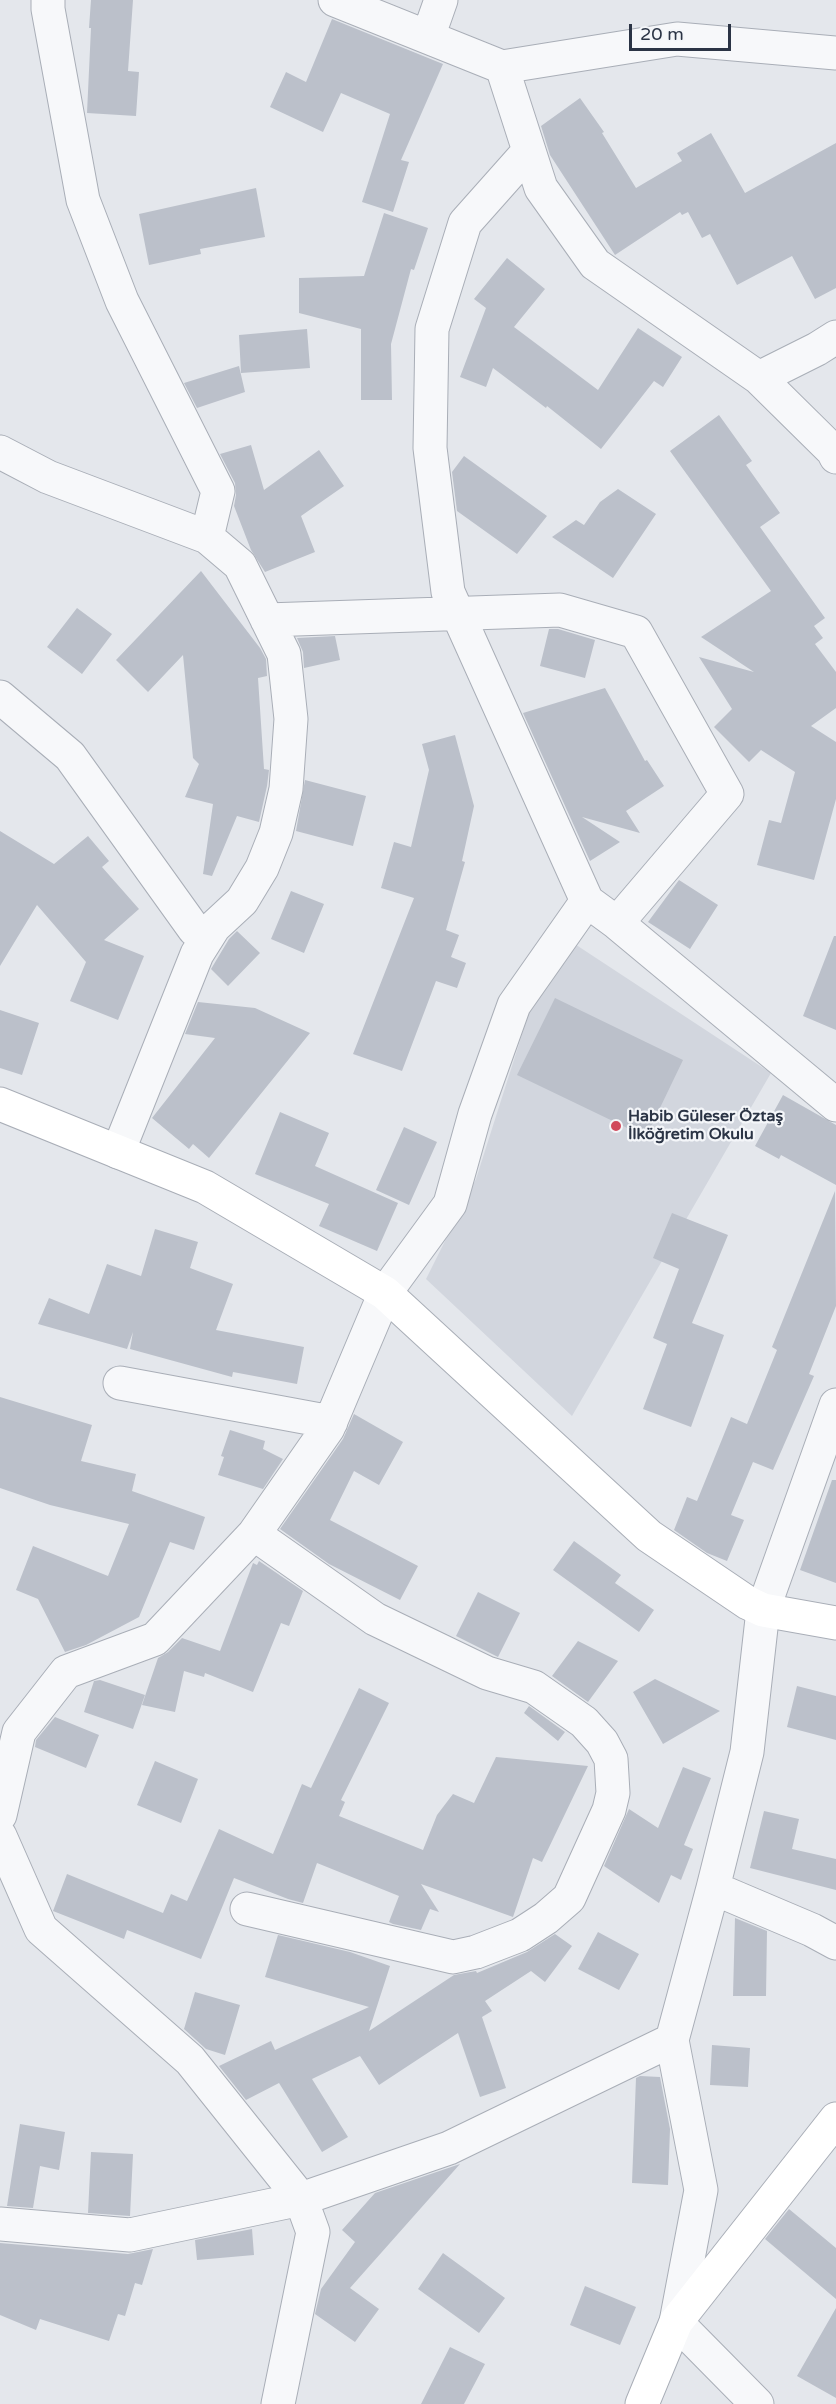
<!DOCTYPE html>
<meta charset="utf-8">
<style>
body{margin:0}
#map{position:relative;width:836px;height:2404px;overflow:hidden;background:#e4e7ec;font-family:"Varela Round",sans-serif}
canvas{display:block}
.scale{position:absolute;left:629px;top:24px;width:102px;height:27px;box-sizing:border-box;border:3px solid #2b3445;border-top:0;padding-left:8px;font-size:18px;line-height:21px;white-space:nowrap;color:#2b3445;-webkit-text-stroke:4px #f4f6f9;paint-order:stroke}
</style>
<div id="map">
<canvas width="836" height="2404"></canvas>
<div class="scale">20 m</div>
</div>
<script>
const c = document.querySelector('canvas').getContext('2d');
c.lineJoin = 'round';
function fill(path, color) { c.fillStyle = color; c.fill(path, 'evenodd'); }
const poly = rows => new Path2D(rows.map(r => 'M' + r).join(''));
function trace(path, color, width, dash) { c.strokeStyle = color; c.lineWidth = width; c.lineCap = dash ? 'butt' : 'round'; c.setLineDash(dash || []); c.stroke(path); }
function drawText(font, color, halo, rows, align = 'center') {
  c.font = font + ' "Varela Round",sans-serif'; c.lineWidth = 4.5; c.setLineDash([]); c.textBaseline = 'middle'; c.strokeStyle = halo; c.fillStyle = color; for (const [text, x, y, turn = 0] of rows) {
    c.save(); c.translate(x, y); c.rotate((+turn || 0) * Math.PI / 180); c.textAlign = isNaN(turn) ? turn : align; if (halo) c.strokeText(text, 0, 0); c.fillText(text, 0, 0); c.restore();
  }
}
fill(poly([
 [555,931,771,1073,572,1416,426,1279,476,1179]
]), '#d2d6de');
fill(poly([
 [91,0,133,0,128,71,139,72,136,116,87,113,91,28,89,28],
 [332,19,443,64,401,160,409,162,393,212,362,202,390,114,341,93,323,132,270,107,286,72,306,82],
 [580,98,604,132,602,133,636,188,682,161,677,153,711,133,745,193,836,143,836,288,815,299,792,256,737,285,710,234,702,238,688,212,682,215,680,212,615,255,550,155,541,126],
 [256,188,265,237,200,249,201,254,149,265,139,214],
 [384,213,428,228,414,270,411,269,391,344,392,400,361,400,361,329,299,313,299,278,364,276],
 [507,258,545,289,514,327,598,390,638,328,682,357,663,387,654,381,601,449,547,406,546,408,493,368,486,387,460,377,486,308,474,299],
 [307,329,310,368,241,373,239,335],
 [239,366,245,392,197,408,184,383],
 [719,415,752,461,746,465,780,513,760,527,825,618,814,626,823,638,815,644,836,672,836,708,811,726,836,742,836,799,814,880,757,865,769,820,781,823,795,772,761,750,749,762,714,727,732,709,699,657,754,672,701,637,771,591,670,451],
 [251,445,264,490,319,450,344,486,301,516,315,552,265,572,251,550,234,506,236,495,235,483,220,454],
 [464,456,547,516,517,554,457,511,452,472],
 [618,489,656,514,613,578,552,537,576,520,584,525,600,502],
 [201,571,260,648,266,659,267,676,258,678,264,769,269,770,267,786,259,822,237,816,212,876,203,874,213,804,185,797,199,764,193,758,183,655,148,692,116,660],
 [77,608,112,634,82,674,47,647],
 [549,629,558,629,595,640,585,678,540,666],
 [335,636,340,660,304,668,303,652,297,638],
 [605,688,645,761,647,760,664,786,626,811,640,833,582,817,620,842,590,861,523,713],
 [455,735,474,806,462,861,465,862,446,930,459,935,451,957,466,963,457,988,436,981,402,1071,353,1054,414,898,381,888,394,842,411,847,429,770,422,744],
 [305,780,366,796,353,846,296,831],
 [0,831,54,864,88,836,109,861,102,867,139,909,104,940,144,956,118,1020,70,1001,86,962,37,905,0,966],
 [679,880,718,905,690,949,648,922],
 [291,891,324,904,304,953,271,939],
 [237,931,260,953,228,986,211,969,229,939],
 [834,936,836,936,836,1030,803,1016],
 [555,998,683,1060,646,1137,517,1075],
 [198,1002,255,1008,310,1033,209,1158,193,1144,189,1149,152,1118,215,1038,185,1034],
 [0,1010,39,1023,22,1075,0,1068],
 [783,1095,836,1125,836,1185,781,1155,779,1159,755,1146],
 [280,1112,329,1133,315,1166,398,1203,377,1251,319,1226,329,1204,255,1174],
 [404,1127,437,1142,409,1205,376,1190],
 [835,1191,836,1306,809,1374,814,1376,773,1470,753,1462,731,1515,744,1520,727,1561,707,1553,674,1530,687,1497,697,1501,731,1417,747,1424,777,1350,772,1347],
 [672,1213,728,1235,692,1323,724,1335,691,1427,643,1409,667,1344,653,1338,679,1269,653,1258],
 [155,1229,198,1242,190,1268,233,1284,216,1330,304,1347,297,1384,233,1372,232,1377,130,1349,133,1332,127,1349,38,1324,49,1298,89,1314,107,1264,141,1276],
 [0,1397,92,1425,81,1461,136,1474,132,1491,205,1517,194,1550,170,1542,139,1617,86,1645,65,1652,38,1599,16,1590,33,1546,108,1576,129,1524,50,1505,0,1488],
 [354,1414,403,1442,379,1485,354,1471,330,1520,418,1566,400,1600,329,1564,280,1529,343,1439],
 [230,1430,265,1441,263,1449,283,1459,263,1489,218,1475,224,1457,221,1456],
 [832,1480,836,1480,836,1583,800,1570],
 [574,1541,621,1575,615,1583,654,1610,639,1632,553,1570],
 [259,1561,303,1591,289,1626,281,1623,253,1692,205,1673,204,1677,184,1671,175,1712,142,1705,158,1658,168,1652,182,1638,220,1651,253,1563,257,1565],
 [478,1592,520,1613,498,1657,456,1636],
 [578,1641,618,1661,588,1702,552,1676],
 [655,1679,720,1711,663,1744,633,1692],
 [100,1680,145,1695,133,1729,84,1712,94,1681],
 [797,1686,836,1696,836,1740,787,1727],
 [359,1688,389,1703,341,1800,345,1802,339,1816,423,1850,437,1815,453,1794,474,1803,496,1757,588,1766,542,1862,533,1858,513,1917,421,1884,439,1912,430,1909,421,1930,393,1924,389,1922,399,1896,317,1863,303,1903,288,1899,234,1878,201,1959,127,1930,124,1939,53,1911,67,1874,163,1913,171,1894,187,1901,219,1829,273,1854,302,1784,311,1788],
 [529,1706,565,1732,558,1741,524,1713],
 [55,1717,99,1735,86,1768,35,1747,36,1740],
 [155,1761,198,1779,181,1823,137,1805],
 [683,1767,711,1778,684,1845,693,1849,681,1880,671,1875,659,1903,604,1866,629,1809,658,1828],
 [764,1811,799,1819,792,1849,836,1859,836,1890,750,1868],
 [735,1918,767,1931,766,1996,733,1996],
 [598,1932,639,1954,619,1990,578,1969],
 [555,1934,572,1946,545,1982,531,1971,485,2001,492,2011,482,2017,506,2088,480,2097,458,2033,379,2085,360,2056,312,2079,348,2137,322,2152,279,2083,246,2100,219,2066,271,2041,275,2050,369,2007,265,1977,278,1935,350,1952,390,1966,369,2031,454,1975,476,1971,477,1973,527,1952],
 [195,1992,240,2005,225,2055,206,2049,184,2029],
 [712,2045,750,2048,748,2087,710,2085],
 [640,2076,660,2077,670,2129,668,2185,632,2183,636,2078],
 [20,2124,65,2132,59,2170,40,2166,33,2208,7,2206],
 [91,2152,133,2154,130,2216,88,2213],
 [460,2164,350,2288,379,2309,355,2342,315,2314,321,2289,355,2242,342,2230,375,2193],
 [789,2209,836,2248,836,2299,765,2239],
 [252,2229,254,2255,197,2260,195,2240],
 [0,2243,128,2254,153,2249,142,2285,135,2283,125,2316,118,2314,109,2341,40,2319,36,2330,0,2315],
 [443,2253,505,2298,479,2333,418,2289],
 [585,2286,636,2307,620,2345,570,2325],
 [836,2308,836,2398,797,2376],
 [450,2347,485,2364,464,2404,421,2404]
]), '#bbc0ca');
const street = poly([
 [48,0,48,9,83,200,122,301,218,491,207,537],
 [335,0,502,67,677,39,836,53],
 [428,37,441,0],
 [502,67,541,188,595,264,759,378,833,451,836,457],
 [529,151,465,223,432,329,430,448,448,592,587,901,617,923,836,1105],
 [759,378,817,349,836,337],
 [0,452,48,477,207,537,240,565,284,654,291,719,286,789,276,833,262,868,242,901,214,927,197,954,118,1152],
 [267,620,560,610,636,632,727,794,617,923],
 [0,697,70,756,194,929,205,939],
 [120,1383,331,1422],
 [0,1815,19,1732,66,1672,155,1639,254,1534,328,1428,385,1293,450,1204,475,1114,514,1005,587,901],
 [0,1836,41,1929,190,2060,301,2199,313,2232,278,2404],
 [713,1888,812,1930,836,1943],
 [247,1909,453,1957,476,1952,520,1935,546,1918,569,1898,609,1810,613,1793,611,1759,602,1742,584,1722,534,1687,487,1673,375,1619,254,1534],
 [0,2224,130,2235,301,2199,449,2148,672,2040],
 [757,2404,676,2322,701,2190,672,2040,713,1888,747,1752,763,1610,836,1405]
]);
const secondary = poly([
 [0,1104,205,1187,385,1293,649,1536,748,1603,763,1610,836,1623],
 [642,2404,676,2322,836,2119]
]);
trace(street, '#a9aeb7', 35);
trace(secondary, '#a9aeb7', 35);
trace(street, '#f7f8fa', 33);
trace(secondary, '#fff', 33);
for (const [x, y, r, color] of [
 [616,1126,6,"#d1495b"]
]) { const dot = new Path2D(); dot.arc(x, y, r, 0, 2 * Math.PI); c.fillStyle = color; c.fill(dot); trace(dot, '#f4f6f9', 2); }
drawText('bold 16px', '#2b3445', '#f4f6f9', [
 ["Habib Güleser Öztaş",628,1117],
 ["İlköğretim Okulu",628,1135]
], 'left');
</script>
